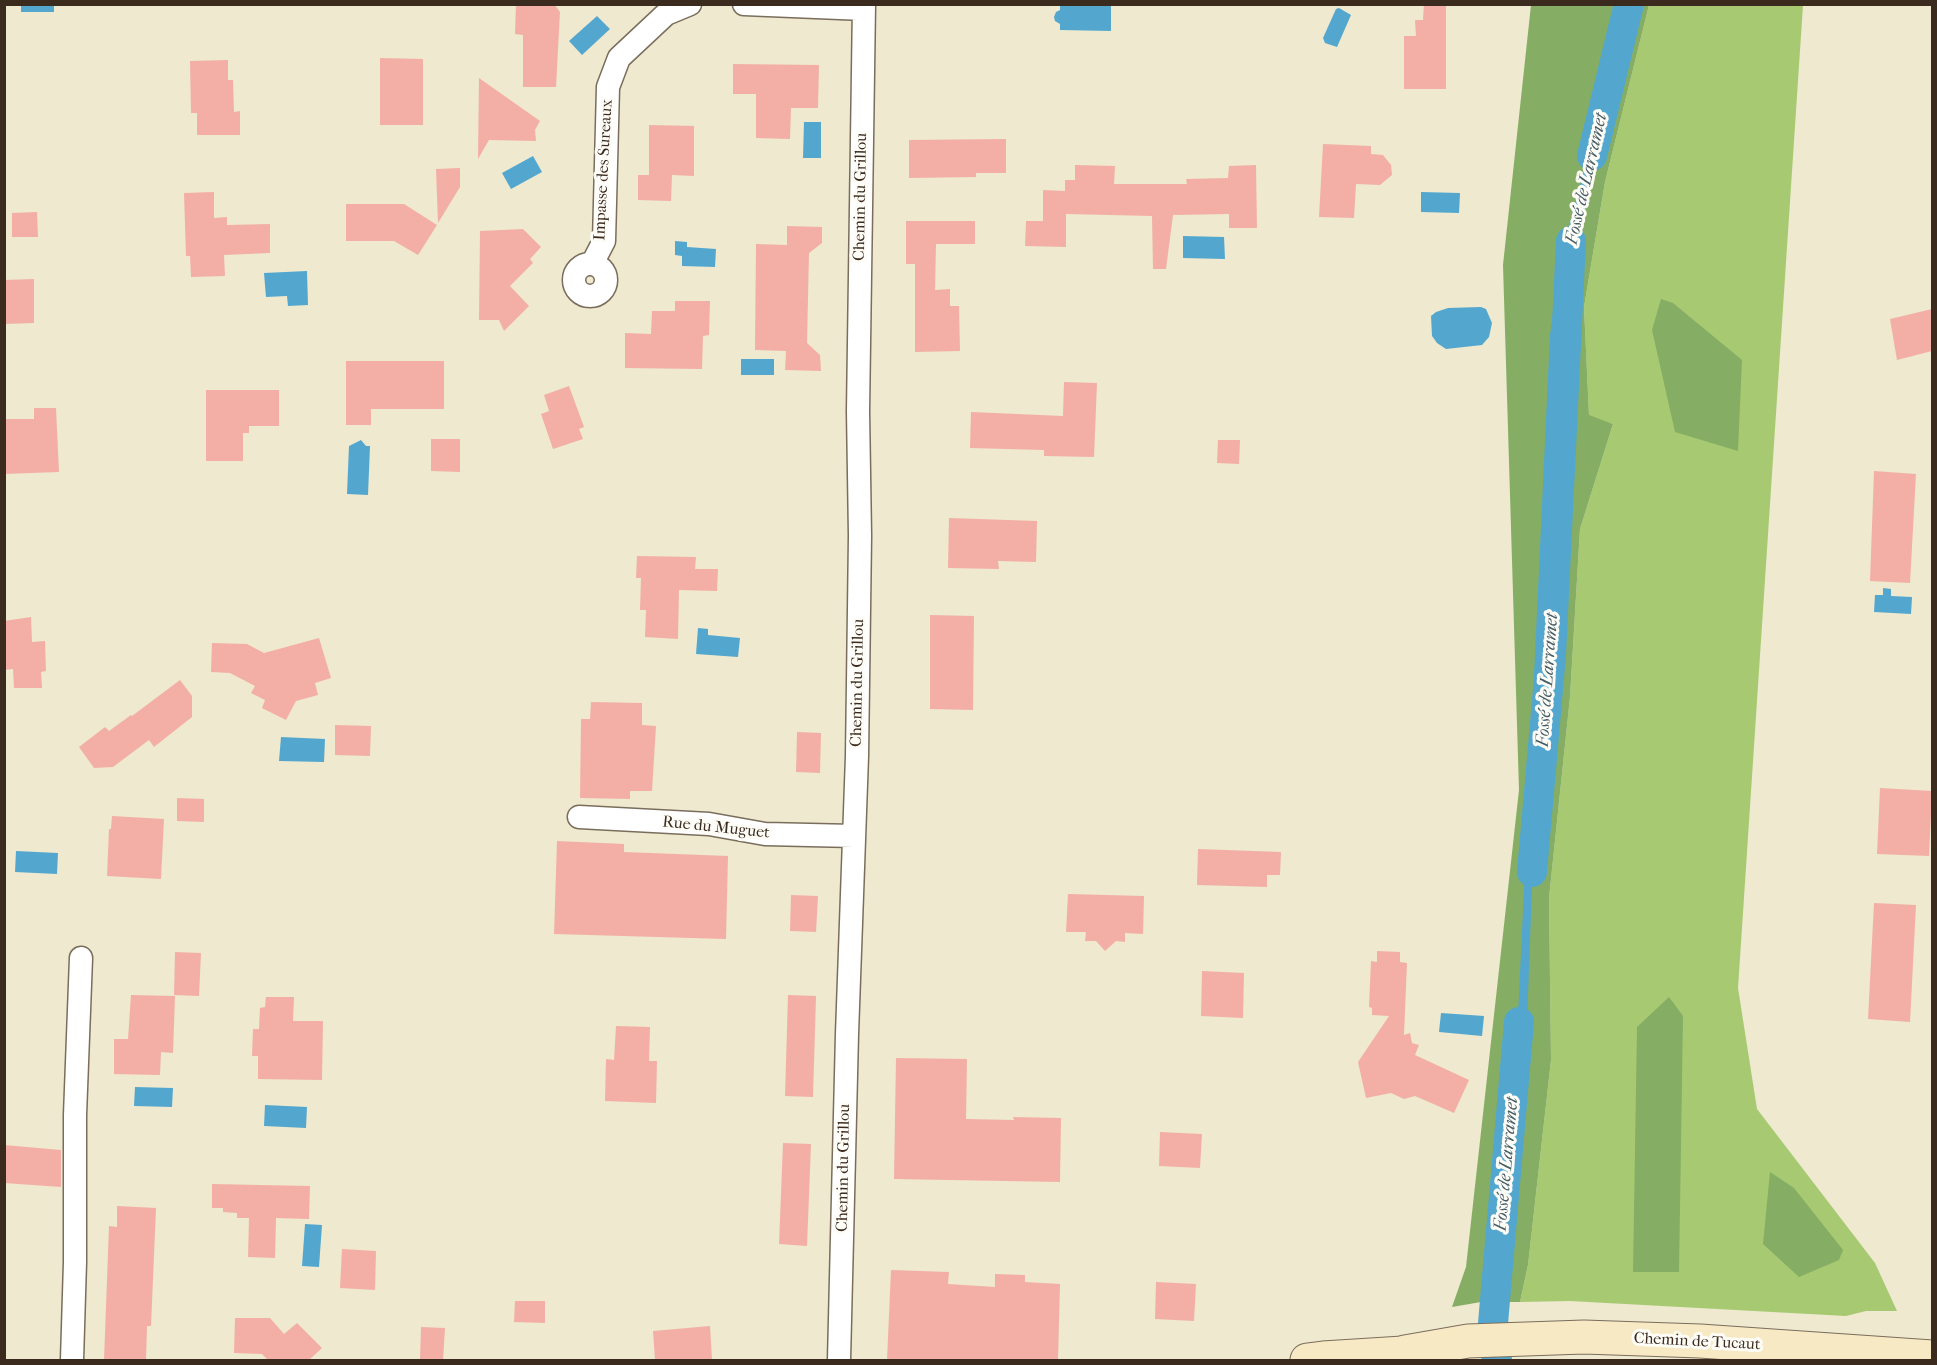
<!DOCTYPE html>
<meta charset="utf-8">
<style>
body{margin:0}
#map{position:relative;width:1937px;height:1365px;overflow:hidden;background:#eee9cf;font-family:"IM FELL French Canon",serif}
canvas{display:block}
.frame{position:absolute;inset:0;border:6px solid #3b2a1e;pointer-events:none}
</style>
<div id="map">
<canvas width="1937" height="1365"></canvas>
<div class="frame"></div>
</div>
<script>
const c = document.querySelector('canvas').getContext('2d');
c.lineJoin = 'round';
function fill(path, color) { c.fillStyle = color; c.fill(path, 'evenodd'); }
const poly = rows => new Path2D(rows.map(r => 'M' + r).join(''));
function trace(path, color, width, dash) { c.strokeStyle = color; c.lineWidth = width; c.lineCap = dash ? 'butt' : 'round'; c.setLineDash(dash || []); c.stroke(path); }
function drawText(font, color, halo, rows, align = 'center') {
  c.font = font + ' "IM FELL French Canon",serif'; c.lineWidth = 6; c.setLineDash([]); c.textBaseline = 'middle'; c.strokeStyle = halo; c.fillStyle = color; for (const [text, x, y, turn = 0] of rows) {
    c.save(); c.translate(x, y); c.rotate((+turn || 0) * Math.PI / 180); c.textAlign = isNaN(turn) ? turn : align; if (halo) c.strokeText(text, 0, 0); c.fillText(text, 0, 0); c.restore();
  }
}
fill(poly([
 [1649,5,1803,5,1738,988,1757,1109,1875,1263,1897,1311,1866,1311,1846,1316,1570,1301,1520,1302,1528,1265,1551,1060,1549,898,1570,697,1580,529,1613,424,1589,416,1584,307,1605,182]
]), '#a7c972');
fill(poly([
 [1531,5,1649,5,1605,182,1584,307,1589,415,1613,424,1580,529,1570,697,1549,898,1551,1060,1528,1265,1520,1302,1481,1302,1452,1307,1466,1267,1519,790,1503,265],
 [1661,299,1673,303,1742,360,1738,451,1675,432,1652,330],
 [1669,997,1683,1016,1679,1272,1633,1272,1637,1027],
 [1770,1172,1794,1188,1843,1250,1839,1260,1799,1277,1763,1244]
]), '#85ad64');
fill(poly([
 [21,5,54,5,54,12,21,12],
 [1060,5,1111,5,1111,31,1060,30,1060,24,1055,21,1054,17,1056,12,1060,10],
 [1629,5,1639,5,1606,135,1587,198,1573,258,1564,310,1546,596,1539,736,1539,786,1532,887,1527,1022,1524,1047,1520,1131,1510,1257,1505,1290,1501,1319,1488,1319,1505,1205,1517,1038,1550,335,1560,264,1576,198,1600,120],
 [1339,8,1351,15,1337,47,1325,43,1323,38,1336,9],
 [597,16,610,29,582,55,569,41],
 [804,122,821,122,821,158,803,158],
 [533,156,542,172,511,189,502,173],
 [1421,192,1460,193,1459,213,1421,212],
 [1183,236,1224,237,1225,259,1183,258],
 [675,241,687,242,687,247,716,249,715,267,682,266,682,256,675,255],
 [307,271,308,305,288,306,287,296,266,297,264,273],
 [1481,307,1486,309,1492,323,1489,337,1482,345,1446,349,1437,343,1432,336,1431,316,1436,312,1448,308],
 [741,359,774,359,774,375,741,375],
 [361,440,366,446,370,446,368,495,347,494,349,446],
 [1883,588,1891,589,1891,596,1912,597,1911,614,1874,612,1875,595,1883,595],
 [698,628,708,629,708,635,740,638,738,657,696,654],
 [281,737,325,739,324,762,279,761],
 [16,851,58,853,57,874,15,872],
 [1441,1013,1484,1016,1482,1036,1439,1032],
 [135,1087,173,1088,172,1107,134,1106],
 [265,1105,307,1107,306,1128,264,1126],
 [305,1224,322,1225,319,1267,302,1266]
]), '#53a7cf');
trace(poly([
 [1592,156,1629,4],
 [1532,872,1551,655,1571,241],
 [1497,1360,1492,1335,1519,1022]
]), '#53a7cf', 30);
fill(poly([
 [516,4,554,4,560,12,556,87,523,87,523,35,515,34],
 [1424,4,1446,4,1446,89,1404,89,1404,36,1416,36,1415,20,1423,20],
 [380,58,423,59,423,125,380,125],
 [228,60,228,80,233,80,234,112,240,111,240,135,197,135,197,113,191,113,190,61],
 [733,64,819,65,818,108,791,108,790,139,756,138,756,94,733,94],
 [479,78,540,121,535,130,536,141,489,140,478,159],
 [649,125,694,126,694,176,672,175,671,201,638,200,638,175,649,175],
 [1006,139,1006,173,976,173,976,177,909,178,909,140],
 [1323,144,1371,146,1371,154,1383,155,1391,165,1392,175,1380,185,1356,184,1354,218,1319,217],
 [1075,165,1115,166,1114,184,1187,184,1186,179,1228,178,1229,166,1256,165,1257,228,1229,228,1229,214,1173,215,1166,269,1153,269,1152,216,1066,214,1066,247,1025,246,1026,221,1043,221,1043,190,1065,191,1065,180,1075,180],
 [460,168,460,187,438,223,436,169],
 [214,192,214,218,227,217,227,225,270,224,270,253,224,255,225,276,191,277,190,256,186,256,184,193],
 [346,204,404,204,437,225,418,255,394,241,346,241],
 [37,212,38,237,12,237,12,213],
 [906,221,975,221,975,244,936,244,935,290,950,289,950,306,959,306,960,351,915,352,915,264,906,264],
 [787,226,822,227,822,243,809,253,807,343,820,355,821,371,785,370,786,351,755,350,756,244,787,245],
 [523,229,541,247,530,259,533,263,510,286,529,306,504,331,499,320,479,320,480,231],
 [34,279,34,323,4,324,4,280],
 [675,301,710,301,709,335,703,336,702,369,625,368,625,333,651,334,652,311,675,311],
 [1932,309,1932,351,1897,360,1890,319],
 [346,361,444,361,444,409,371,409,371,425,346,425],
 [1064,382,1097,383,1094,457,1044,456,1044,450,970,448,971,412,1063,416],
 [569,386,584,427,579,429,583,439,553,449,541,414,549,411,544,395],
 [206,390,279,390,279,426,249,426,249,433,243,433,243,461,206,461],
 [34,408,56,408,59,472,4,474,4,419,34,419],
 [431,439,460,439,460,472,431,471],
 [1218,440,1240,440,1239,464,1217,463],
 [1874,471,1916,474,1910,583,1870,581],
 [949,518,1037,521,1036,562,998,561,999,569,948,568],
 [637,556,696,557,695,569,718,569,717,591,679,590,678,639,645,637,646,610,640,610,641,578,636,578],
 [930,615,974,616,973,710,930,709],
 [31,617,32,642,45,641,46,671,41,672,42,688,14,688,13,669,4,670,4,621],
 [319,638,331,678,315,683,318,695,296,701,286,720,262,708,265,700,251,693,255,686,230,673,211,672,212,643,247,644,264,653],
 [180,680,192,696,192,717,154,747,149,740,113,767,94,768,79,747,105,727,109,731,131,715,132,716],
 [591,702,642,703,642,725,656,726,652,791,630,791,630,799,580,798,581,719,590,719],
 [335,725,371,726,370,756,335,755],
 [797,732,821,733,820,773,796,772],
 [1880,788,1932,791,1929,856,1877,854],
 [177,798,204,799,204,822,177,821],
 [112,816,164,819,161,879,107,876,109,829,111,829],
 [557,841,624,844,624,852,728,856,726,939,554,934],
 [1198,849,1281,852,1280,875,1267,875,1267,887,1197,885],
 [1068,894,1144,896,1143,934,1125,933,1125,942,1116,941,1105,951,1096,941,1085,941,1086,932,1066,932],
 [791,895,818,896,816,932,790,931],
 [1874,903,1916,905,1910,1022,1868,1019],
 [1377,951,1400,952,1400,962,1407,963,1404,1035,1410,1033,1412,1043,1419,1045,1415,1055,1469,1080,1454,1113,1415,1096,1404,1099,1391,1093,1366,1098,1358,1062,1389,1016,1372,1015,1372,1008,1369,1007,1371,961,1377,962],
 [175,952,201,953,199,996,174,995],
 [1202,971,1244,973,1243,1018,1201,1016],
 [131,995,175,996,173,1053,161,1052,160,1075,114,1074,114,1039,128,1039],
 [788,995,816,996,813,1097,785,1096],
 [266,997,294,997,293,1021,323,1021,322,1080,258,1079,258,1056,252,1056,253,1029,259,1029,260,1008,265,1007],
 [616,1026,650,1027,649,1061,657,1061,656,1103,605,1101,606,1059,614,1060],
 [896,1058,967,1059,966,1119,1014,1120,1013,1117,1061,1118,1060,1182,894,1179],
 [1160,1132,1202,1134,1200,1168,1159,1166],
 [783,1143,811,1144,807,1246,779,1244],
 [4,1145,61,1150,61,1187,4,1183],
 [212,1184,310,1186,309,1219,276,1218,275,1258,248,1257,249,1218,237,1218,237,1213,223,1212,223,1208,212,1208],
 [117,1206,156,1208,151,1326,147,1326,146,1360,104,1360,109,1226,117,1227],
 [342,1249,376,1251,375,1290,340,1288],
 [891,1270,949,1272,948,1284,995,1287,995,1274,1025,1275,1025,1282,1060,1284,1058,1360,887,1360],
 [1156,1282,1196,1284,1194,1321,1155,1319],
 [515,1301,545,1301,545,1323,514,1322],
 [235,1318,270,1318,284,1334,297,1323,322,1348,309,1360,268,1360,262,1354,234,1353],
 [710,1326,712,1360,655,1360,653,1331],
 [421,1327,445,1328,443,1360,420,1360]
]), '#f3afa6');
const minor = poly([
 [744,4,864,9],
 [592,264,604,241,608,87,619,58,666,14,690,4],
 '574 280a16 16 0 1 1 32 0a16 16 0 1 1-32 0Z',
 [579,817,709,824,765,834,854,836],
 [72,1360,75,1262,75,1115,81,958],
 [839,1360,847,1034,857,756,860,536,858,411,864,4]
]);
const secondary = poly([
 [1307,1360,1323,1358,1403,1353],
 [1380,1360,1405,1352,1468,1341,1584,1337,1700,1341,1932,1357]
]);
trace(minor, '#7a6d5c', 25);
trace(secondary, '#7a6d5c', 35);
trace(minor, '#fff', 22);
trace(secondary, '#f7e9c3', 33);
drawText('16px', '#3b2a1e', '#fdfcf7', [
 ["Impasse des Sureaux",604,170,-87],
 ["Chemin du Grillou",861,197,-89],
 ["Chemin du Grillou",858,683,-89],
 ["Rue du Muguet",716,828,6],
 ["Chemin du Grillou",844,1168,-89],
 ["Chemin de Tucaut",1697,1342,3]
]);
drawText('italic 18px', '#455c65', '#fdfcf7', [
 ["Fossé de Larramet",1587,179,-77],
 ["Fossé de Larramet",1548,680,-86],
 ["Fossé de Larramet",1507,1164,-85]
]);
</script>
